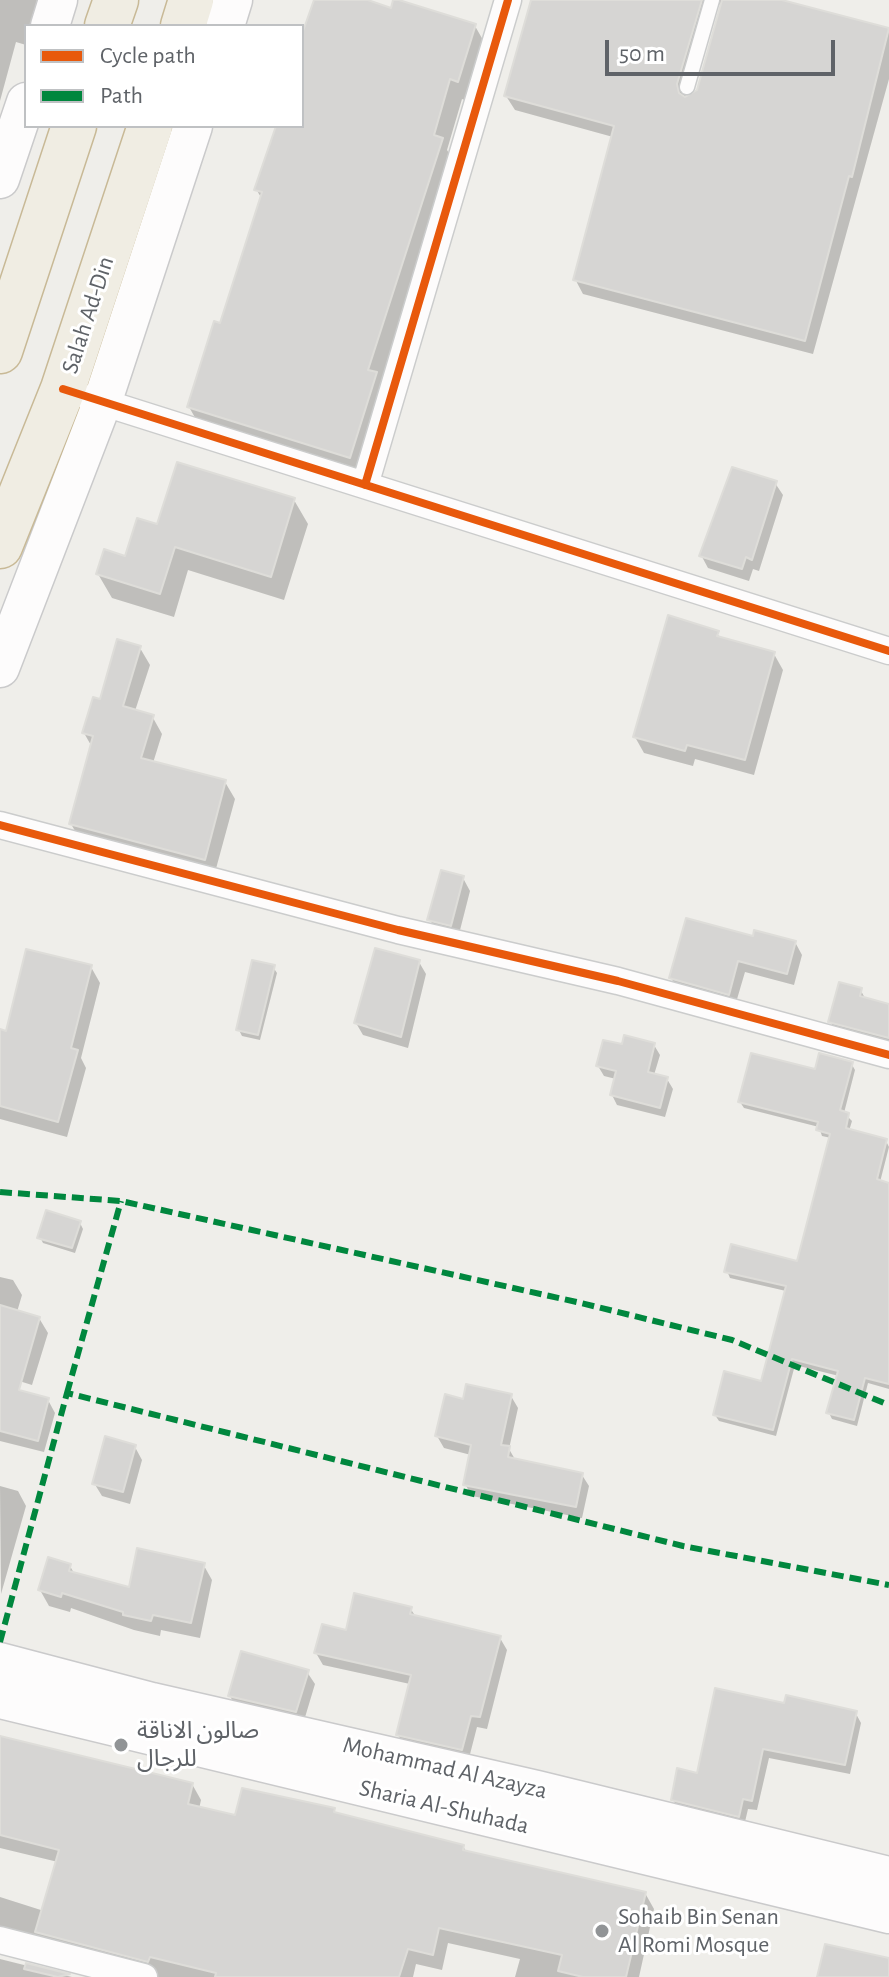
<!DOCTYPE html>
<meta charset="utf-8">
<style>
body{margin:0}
#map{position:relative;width:889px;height:1977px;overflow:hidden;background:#efeeea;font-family:"Alegreya Sans",sans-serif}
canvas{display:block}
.legend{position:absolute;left:24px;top:24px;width:280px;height:104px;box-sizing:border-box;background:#fff;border:2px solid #bfc1c3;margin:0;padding:10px 14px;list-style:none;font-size:24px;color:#5f6368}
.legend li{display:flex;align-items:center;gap:16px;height:40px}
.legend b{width:40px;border:2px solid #bfc1c3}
.scale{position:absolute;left:605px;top:40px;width:230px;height:36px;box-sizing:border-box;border:4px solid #5f6368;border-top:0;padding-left:10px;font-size:24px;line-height:28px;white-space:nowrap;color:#5f6368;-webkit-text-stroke:6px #fff;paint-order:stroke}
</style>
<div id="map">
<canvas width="889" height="1977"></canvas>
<ul class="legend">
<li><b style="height:10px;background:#e8590c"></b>Cycle path</li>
<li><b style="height:10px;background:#00873e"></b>Path</li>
</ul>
<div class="scale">50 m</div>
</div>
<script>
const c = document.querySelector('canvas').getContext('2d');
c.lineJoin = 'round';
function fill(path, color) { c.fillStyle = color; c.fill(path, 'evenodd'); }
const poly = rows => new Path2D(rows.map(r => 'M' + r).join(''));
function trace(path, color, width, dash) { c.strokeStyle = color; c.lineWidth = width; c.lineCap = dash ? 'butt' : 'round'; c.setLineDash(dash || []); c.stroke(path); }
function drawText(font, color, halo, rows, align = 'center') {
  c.font = font + ' "Alegreya Sans","Noto Sans Arabic",sans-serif'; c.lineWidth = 6; c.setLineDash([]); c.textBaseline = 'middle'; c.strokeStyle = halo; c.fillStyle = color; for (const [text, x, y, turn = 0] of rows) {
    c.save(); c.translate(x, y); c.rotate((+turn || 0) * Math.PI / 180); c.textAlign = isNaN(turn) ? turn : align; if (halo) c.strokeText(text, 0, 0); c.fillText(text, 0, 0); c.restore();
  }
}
fill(poly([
 [0,0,37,0,30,26,26,26,26,45,16,42,0,101],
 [316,0,362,0,392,11,475,26,487,47,470,102,462,99,447,150,454,161,362,478,201,428,189,407,221,326,262,199,256,189,276,126,302,126,302,45],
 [533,0,774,0,889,30,889,79,813,354,583,294,575,279,613,137,515,110,506,96],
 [717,4,723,5,698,91,685,98,710,12],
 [775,483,783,495,759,571,753,569,749,581,708,568,701,555],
 [294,500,308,524,284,600,188,570,174,617,112,598,98,574,127,559,159,527],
 [717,633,721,640,774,654,783,670,754,775,695,759,693,766,644,753,635,737],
 [140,648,150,665,135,711,152,716,162,734,153,763,225,782,235,799,214,876,81,841,71,824,92,747,84,733],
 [463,878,470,891,458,938,437,932,430,920],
 [754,939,795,942,802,955,794,985,745,972,735,1006,679,991,671,978],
 [419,962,426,974,408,1048,363,1035,356,1023],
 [91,967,100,983,81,1058,86,1068,67,1137,0,1119,0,1031,7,1033],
 [273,967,277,973,260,1040,242,1036,239,1030],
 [860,989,866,1000,889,1006,889,1048,837,1034,830,1021],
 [654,1045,660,1055,654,1075,667,1079,673,1089,665,1117,617,1105,612,1095,616,1079,604,1076,598,1066],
 [851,1063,855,1070,844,1113,852,1121,849,1131,886,1141,889,1147,880,1182,889,1185,889,1389,868,1383,857,1426,832,1419,829,1413,839,1376,795,1365,776,1436,719,1421,715,1415,763,1383,786,1291,730,1278,727,1271,798,1263,831,1138,822,1136,819,1127,744,1108,740,1102,816,1071],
 [80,1223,83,1229,75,1253,43,1243,40,1237],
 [0,1277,13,1280,22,1295,17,1312,39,1318,48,1333,32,1385,0,1375],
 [0,1387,48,1400,55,1413,44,1452,0,1441],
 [511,1396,518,1408,509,1449,516,1461,582,1475,589,1486,582,1518,472,1496,465,1484,471,1455,444,1448,437,1436,465,1401],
 [135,1447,142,1460,130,1504,102,1496,94,1483],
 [0,1486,18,1491,26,1506,1,1594],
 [203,1564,212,1580,200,1638,161,1630,160,1636,134,1630,71,1608,70,1612,49,1606,40,1590,70,1566,75,1575,130,1590],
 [410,1608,416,1617,500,1638,507,1650,487,1729,477,1727,468,1762,405,1747,398,1735,410,1684,323,1665,316,1653,347,1633],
 [307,1672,315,1684,303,1724,237,1709,230,1696],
 [786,1705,855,1712,861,1723,850,1774,769,1758,757,1810,748,1809,744,1826,679,1810,673,1800],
 [0,1738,192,1784,201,1800,199,1809,237,1818,333,1810,336,1815,463,1846,467,1853,645,1893,654,1909,639,1977,515,1977,520,1959,448,1943,442,1970,416,1964,413,1977,158,1977,14,1940,0,1945,0,1897,44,1911,58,1862,0,1848],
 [0,1959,72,1977,0,1977]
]), '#0003');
const building = poly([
 [314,0,368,0,391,8,393,0,399,0,476,24,458,82,450,79,434,135,443,138,368,370,377,372,350,458,187,407,214,321,220,323,262,192,254,190,276,126,302,126,302,34,314,0],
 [531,0,702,0,677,84,679,93,685,97,697,90,722,0,782,0,889,28,852,177,849,176,805,341,573,280,614,126,504,96,531,0],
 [177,462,295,498,271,577,175,547,160,594,96,574,104,549,125,556,137,518,157,524,177,462],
 [732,467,777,481,752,560,746,557,742,569,699,556,732,467],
 [668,615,719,631,717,636,775,652,745,760,687,745,685,751,633,737,668,615],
 [117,639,141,646,123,706,154,715,141,758,226,780,205,860,69,824,93,736,82,733,93,697,100,699,117,639],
 [441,870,464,876,451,926,427,920,441,870],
 [686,918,753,936,754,930,796,941,787,974,738,961,729,995,669,978,686,918],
 [375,948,420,960,401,1037,354,1023,375,948],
 [26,949,92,965,71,1048,78,1050,58,1122,0,1106,0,1029,6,1031,26,949],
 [252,960,275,965,258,1035,236,1030,252,960],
 [839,982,862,988,860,996,889,1004,889,1038,828,1022,839,982],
 [624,1035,655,1043,648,1072,668,1077,660,1108,610,1095,616,1071,596,1066,603,1040,622,1044,624,1035],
 [751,1053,815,1069,819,1053,853,1062,840,1110,849,1113,846,1128,887,1139,877,1179,889,1183,889,1384,865,1378,854,1420,826,1413,838,1371,792,1359,773,1430,713,1415,724,1371,761,1381,786,1286,724,1272,731,1244,797,1261,830,1134,816,1130,818,1122,738,1102,751,1053],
 [46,1210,81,1221,72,1248,37,1238,46,1210],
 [0,1305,40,1317,19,1390,49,1398,38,1441,0,1431,0,1305],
 [466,1384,512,1394,501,1445,510,1446,508,1457,583,1473,576,1507,463,1485,471,1445,435,1436,445,1394,463,1399,466,1384],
 [105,1436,136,1445,123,1492,92,1484,105,1436],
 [137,1548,205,1563,191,1623,153,1615,151,1621,123,1615,123,1612,62,1593,61,1597,38,1590,48,1557,71,1564,69,1571,129,1587,137,1548],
 [354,1593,412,1607,410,1614,501,1636,480,1717,471,1716,462,1750,396,1735,411,1675,314,1653,322,1624,346,1630,354,1593],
 [241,1651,309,1670,296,1712,228,1696,241,1651],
 [715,1688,784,1703,786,1695,857,1711,845,1765,763,1749,752,1801,743,1799,739,1817,671,1800,677,1768,697,1773,715,1688],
 [0,1736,193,1783,188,1804,235,1815,242,1788,335,1808,334,1812,464,1845,463,1850,646,1892,626,1977,583,1977,558,1971,562,1955,439,1928,433,1955,408,1949,399,1977,215,1977,216,1973,150,1957,148,1962,35,1932,59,1850,0,1835,0,1736],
 [825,1944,889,1958,889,1977,817,1977,825,1944],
 [26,1963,70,1974,58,1977,24,1969,26,1963]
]);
fill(building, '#d6d5d3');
trace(building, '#deddd9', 2);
const lane = poly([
 [687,87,712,0]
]);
const street = poly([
 [89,398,889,651],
 [365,485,508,0],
 [0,825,398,930,618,981,889,1055],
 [0,1940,144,1977]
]);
const secondary = poly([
 [50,26,58,0],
 [225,26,233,0],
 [0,179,26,102],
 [0,668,102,403,193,126],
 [0,1662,152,1702,537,1790,889,1876],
 [0,1699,889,1914]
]);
const highway = poly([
 [107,26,116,0],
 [183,26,191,0],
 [0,351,74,126],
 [0,546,63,389,150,126]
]);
trace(lane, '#cbcccc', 17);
trace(street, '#cbcccc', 29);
trace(secondary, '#cacacb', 41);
trace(highway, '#c8b996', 47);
trace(lane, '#fdfcfc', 14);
trace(street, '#fdfcfc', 26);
trace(secondary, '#fdfcfc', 38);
trace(highway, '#f0ede3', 44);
trace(poly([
 [0,1192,121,1201,581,1303,732,1340,889,1405],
 [67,1393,121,1201],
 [0,1642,67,1393,683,1546,889,1585]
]), '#00873e', 6, [12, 6]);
trace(poly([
 [63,389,889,651],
 [365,485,508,0],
 [0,825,398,930,618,981,889,1055]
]), '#e8590c', 8);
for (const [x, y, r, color] of [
 [121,1745,8,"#919496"],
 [602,1931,8,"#919496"]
]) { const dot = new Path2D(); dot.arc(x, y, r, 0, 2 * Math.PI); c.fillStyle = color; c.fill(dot); trace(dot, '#fff', 3); }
drawText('24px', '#5f6368', '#fff', [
 ["Salah Ad-Din",88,315,-72],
 ["Mohammad Al Azayza",445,1768,13],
 ["Sharia Al-Shuhada",444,1807,13]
]);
drawText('24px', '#5f6368', '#fff', [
 ["صالون الاناقة",137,1731],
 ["للرجال",137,1759],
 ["Sohaib Bin Senan",618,1917],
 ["Al Romi Mosque",618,1945]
], 'left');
</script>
